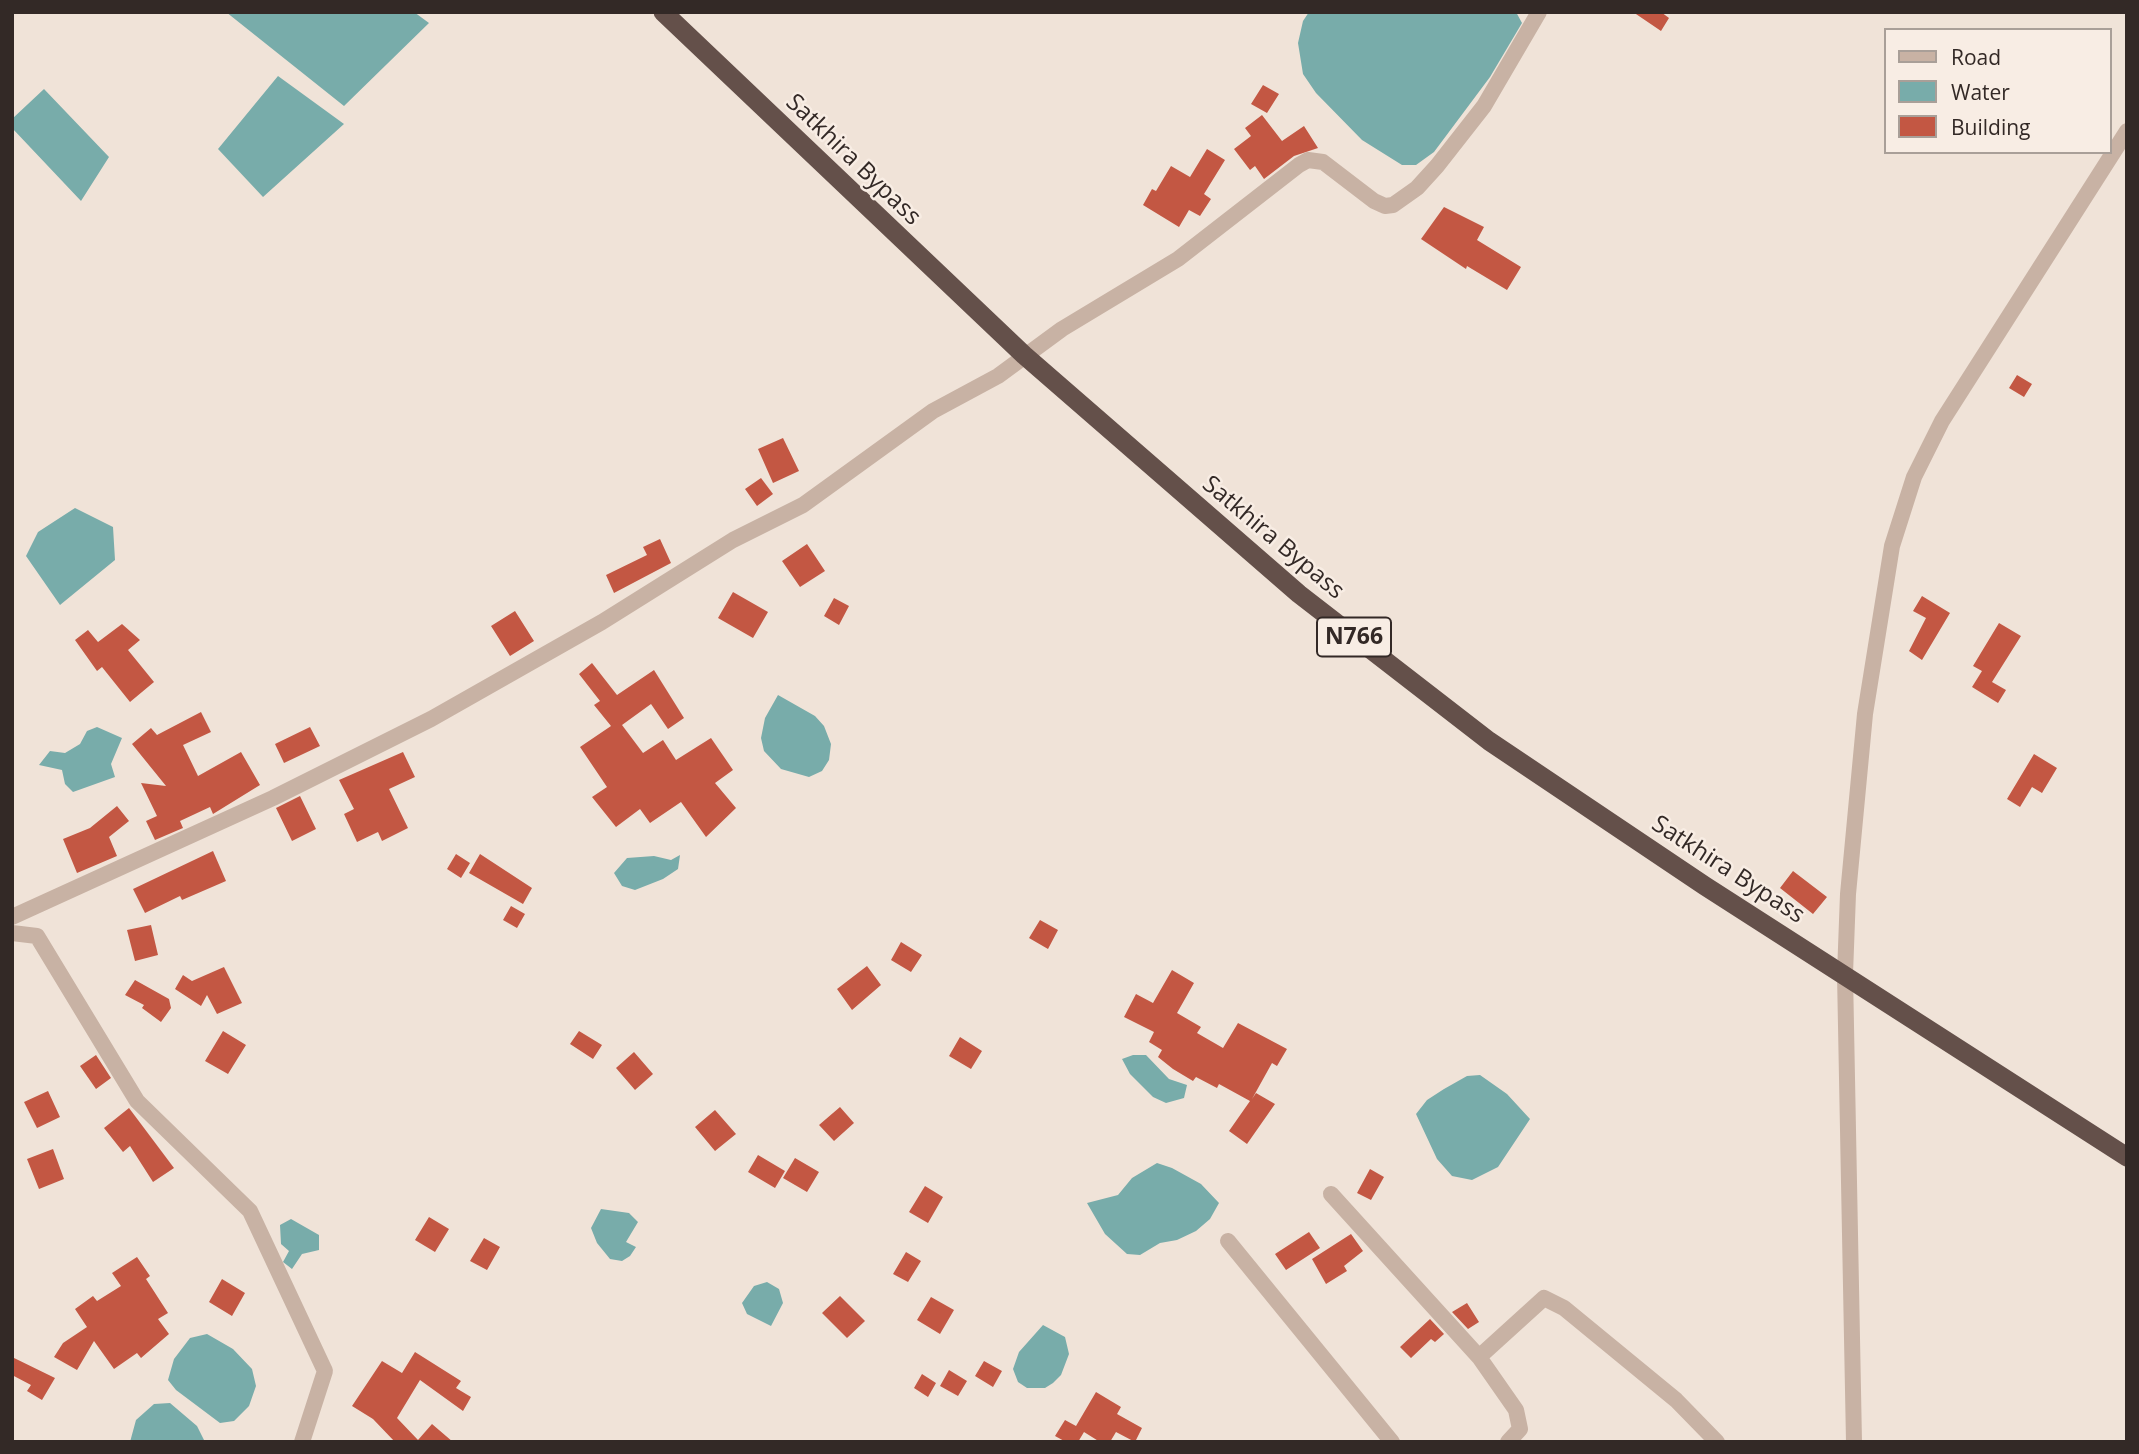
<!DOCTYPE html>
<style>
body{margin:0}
#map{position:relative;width:2139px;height:1454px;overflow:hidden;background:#f0e3d8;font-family:"Open Sans",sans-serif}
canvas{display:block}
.frame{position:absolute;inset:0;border:14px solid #332926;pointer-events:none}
.legend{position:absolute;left:1884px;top:28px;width:228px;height:126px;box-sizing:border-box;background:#f8ede4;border:2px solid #a99f98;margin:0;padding:9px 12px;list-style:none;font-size:21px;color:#332926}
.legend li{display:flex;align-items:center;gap:14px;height:35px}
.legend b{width:35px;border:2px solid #a99f98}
</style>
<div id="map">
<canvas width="2139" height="1454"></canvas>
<div class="frame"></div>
<ul class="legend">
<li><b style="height:9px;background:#c8b2a4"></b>Road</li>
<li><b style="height:19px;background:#78acaa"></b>Water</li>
<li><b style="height:19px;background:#c35743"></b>Building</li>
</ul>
</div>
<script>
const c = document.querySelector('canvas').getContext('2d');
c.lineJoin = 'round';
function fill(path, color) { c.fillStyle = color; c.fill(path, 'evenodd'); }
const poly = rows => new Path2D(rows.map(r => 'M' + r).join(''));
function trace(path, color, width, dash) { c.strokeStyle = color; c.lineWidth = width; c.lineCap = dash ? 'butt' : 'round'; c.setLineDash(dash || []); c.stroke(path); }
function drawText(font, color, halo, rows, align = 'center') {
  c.font = font + ' "Open Sans",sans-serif'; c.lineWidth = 5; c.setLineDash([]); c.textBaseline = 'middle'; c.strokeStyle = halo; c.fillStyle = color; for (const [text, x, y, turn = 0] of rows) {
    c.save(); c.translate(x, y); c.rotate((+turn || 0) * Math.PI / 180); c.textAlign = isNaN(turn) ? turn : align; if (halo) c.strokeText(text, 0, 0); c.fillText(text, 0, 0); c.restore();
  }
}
fill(poly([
 [226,12,414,12,429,23,344,106],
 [1309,12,1516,12,1522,23,1490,77,1434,152,1416,165,1402,165,1362,140,1316,93,1303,74,1298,43,1303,21],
 [278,76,344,124,263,197,218,149],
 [44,89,109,157,81,201,12,128,12,119],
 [75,508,113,527,115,560,60,605,26,556,38,532],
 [778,695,815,716,824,726,831,744,829,760,822,771,809,777,781,769,764,751,761,738,765,718],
 [97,727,122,738,111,764,115,777,73,792,65,784,62,770,39,765,50,751,65,753,80,744,87,731],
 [680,855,678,869,663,879,635,890,622,886,614,873,627,858,654,856,671,860],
 [1133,1055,1146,1055,1169,1079,1187,1085,1184,1098,1166,1103,1153,1097,1130,1074,1122,1059],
 [1480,1075,1507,1094,1530,1119,1498,1167,1472,1180,1452,1176,1437,1159,1416,1114,1427,1100,1444,1089,1467,1076],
 [1157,1163,1172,1168,1201,1184,1219,1203,1210,1219,1196,1231,1177,1240,1160,1243,1140,1255,1127,1254,1105,1234,1087,1203,1118,1195,1132,1178],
 [601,1209,629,1213,638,1222,626,1242,636,1247,630,1256,622,1261,610,1259,597,1243,591,1228],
 [291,1219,319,1235,319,1250,302,1254,292,1269,283,1262,289,1251,281,1244,280,1225],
 [767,1282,779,1289,783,1303,771,1326,747,1314,742,1303,754,1286],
 [1043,1325,1065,1337,1069,1354,1061,1375,1053,1383,1045,1388,1027,1388,1018,1382,1013,1369,1019,1352],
 [207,1334,233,1349,252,1369,256,1386,249,1406,234,1421,220,1423,176,1390,168,1380,174,1359,190,1338],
 [170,1403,197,1426,205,1442,130,1442,136,1420,154,1404]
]), '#78acaa');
fill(poly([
 [1633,12,1661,12,1669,18,1661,31],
 [1263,85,1279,94,1267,113,1251,104],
 [1262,115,1282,141,1304,126,1318,148,1294,156,1264,179,1255,166,1250,170,1234,149,1251,136,1245,128],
 [1207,149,1225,160,1204,194,1211,199,1200,216,1189,210,1179,227,1143,205,1152,189,1156,191,1171,166,1190,177],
 [1444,207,1484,227,1477,240,1521,267,1507,290,1467,266,1466,269,1421,239],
 [2017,375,2032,384,2024,397,2009,388],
 [783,438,799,471,773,483,758,449],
 [761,478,773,494,757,506,745,489],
 [660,539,671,563,614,593,606,575,647,555,643,547],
 [807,544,825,571,800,587,782,561],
 [733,592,768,612,753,638,718,618],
 [1922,596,1950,613,1922,660,1909,651,1926,618,1913,611],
 [834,598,849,606,839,625,824,616],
 [515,611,534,641,510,656,491,626],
 [1999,623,2021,636,1992,682,2006,690,1998,703,1972,687,1982,671,1973,666],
 [122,624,140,640,128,650,154,682,130,702,102,667,97,671,75,640,88,630,98,642],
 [592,663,617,695,654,670,684,718,668,729,651,704,622,725,643,753,663,740,676,760,711,738,733,770,715,783,736,808,706,837,681,802,650,823,640,809,616,827,592,797,607,787,580,747,611,726,594,705,600,701,579,674],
 [201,712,211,732,183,745,198,776,241,752,260,785,213,814,210,807,180,821,183,828,155,840,146,821,157,816,141,783,166,786,132,744,151,728,157,735],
 [310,727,320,746,284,763,275,744],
 [403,752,415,777,389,789,408,828,382,841,378,832,357,842,344,814,354,809,339,780],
 [2034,754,2057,768,2042,793,2032,787,2020,807,2007,799],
 [300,796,316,829,292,841,276,808],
 [117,806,129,821,109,837,117,856,77,873,63,839,90,828],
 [213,851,226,881,182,900,180,896,145,913,133,889],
 [456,854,470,863,461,878,447,869],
 [480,854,532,888,523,904,469,873],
 [1793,871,1827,897,1813,914,1780,888],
 [511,906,525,914,517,928,503,920],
 [1040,920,1058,930,1048,949,1029,938],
 [151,925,158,955,135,961,127,930],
 [901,942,922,955,911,972,891,960],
 [867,966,881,985,852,1010,837,989],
 [224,967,242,1003,217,1014,207,995,201,1006,175,989,183,975,192,981],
 [1172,970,1194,983,1177,1013,1201,1027,1197,1033,1223,1048,1238,1023,1287,1049,1277,1066,1272,1063,1252,1099,1256,1093,1275,1104,1247,1144,1229,1131,1250,1101,1219,1084,1217,1088,1196,1077,1193,1081,1173,1069,1158,1057,1162,1050,1149,1042,1154,1032,1124,1017,1136,994,1153,1003],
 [135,980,169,999,171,1008,161,1022,142,1008,144,1005,125,995],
 [223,1031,246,1045,228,1074,205,1061],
 [579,1031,602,1045,593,1059,570,1044],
 [960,1037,982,1051,971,1069,949,1056],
 [634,1052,653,1074,635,1090,616,1068],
 [96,1055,111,1078,96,1089,80,1066],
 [48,1091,60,1117,37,1128,24,1102],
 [840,1107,854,1123,834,1141,819,1125],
 [129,1108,174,1168,153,1182,130,1146,123,1152,104,1128],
 [715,1110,736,1134,715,1151,695,1127],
 [53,1149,64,1179,39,1189,27,1159],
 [758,1155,785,1171,775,1188,748,1172],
 [795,1158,819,1172,807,1192,783,1178],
 [1370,1169,1384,1177,1371,1200,1357,1193],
 [925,1186,943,1197,928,1223,909,1212],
 [429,1217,449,1229,435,1252,415,1240],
 [1309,1232,1320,1248,1286,1270,1275,1254],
 [1351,1234,1363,1251,1344,1266,1347,1271,1326,1284,1312,1259],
 [484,1238,500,1247,487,1270,470,1261],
 [906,1252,921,1261,908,1282,893,1274],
 [137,1257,150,1276,146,1279,168,1313,158,1319,169,1334,141,1358,137,1353,114,1369,94,1341,77,1370,54,1357,63,1343,87,1327,75,1309,93,1296,97,1301,121,1286,112,1273],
 [222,1279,245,1293,232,1316,209,1302],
 [840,1296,865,1321,847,1338,822,1313],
 [931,1297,954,1310,940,1334,917,1320],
 [1467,1303,1479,1322,1468,1329,1452,1312],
 [1430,1319,1444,1334,1435,1342,1431,1339,1411,1358,1400,1347],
 [415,1352,461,1381,456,1388,471,1397,463,1411,420,1380,397,1418,418,1440,432,1424,453,1442,395,1442,373,1419,352,1406,382,1361,402,1373],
 [12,1357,55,1378,42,1400,27,1391,31,1385,12,1375],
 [984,1361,1002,1371,993,1387,975,1376],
 [949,1370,967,1381,958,1396,940,1386],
 [922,1374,936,1383,928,1397,914,1388],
 [1096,1392,1121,1407,1117,1414,1142,1428,1135,1442,1116,1432,1110,1442,1100,1442,1084,1432,1078,1442,1066,1442,1055,1436,1065,1420,1076,1426]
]), '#c35743');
trace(poly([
 [12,917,273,798,431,719,602,622,733,540,803,505,933,411,998,376,1062,329,1178,259,1299,165,1308,160,1323,162,1374,201,1385,206,1393,205,1417,188,1437,166,1484,106,1539,12],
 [12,933,37,936,137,1101,250,1211,325,1371,302,1442],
 [1331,1194,1479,1357,1516,1410,1520,1429,1508,1442],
 [1228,1241,1392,1442],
 [1479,1357,1544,1298,1564,1308,1676,1400,1717,1442],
 [1854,1442,1845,974,1848,894,1865,714,1892,546,1914,477,1942,421,2127,131]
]), '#c8b2a4', 16);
trace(poly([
 [663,12,1024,355,1299,594,1489,741,1705,886,2127,1157]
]), '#64504a', 19);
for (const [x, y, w] of [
 [1354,637,74]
]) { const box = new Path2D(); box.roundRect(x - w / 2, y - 19.5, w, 39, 5); c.fillStyle = '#f8ede4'; c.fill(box); trace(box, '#332926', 2); }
drawText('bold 23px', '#332926', null, [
 ["N766",1354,637]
]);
drawText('24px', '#332926', '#f8ede4', [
 ["Satkhira Bypass",853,160,44],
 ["Satkhira Bypass",1273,538,40],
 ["Satkhira Bypass",1728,870,33]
]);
</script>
